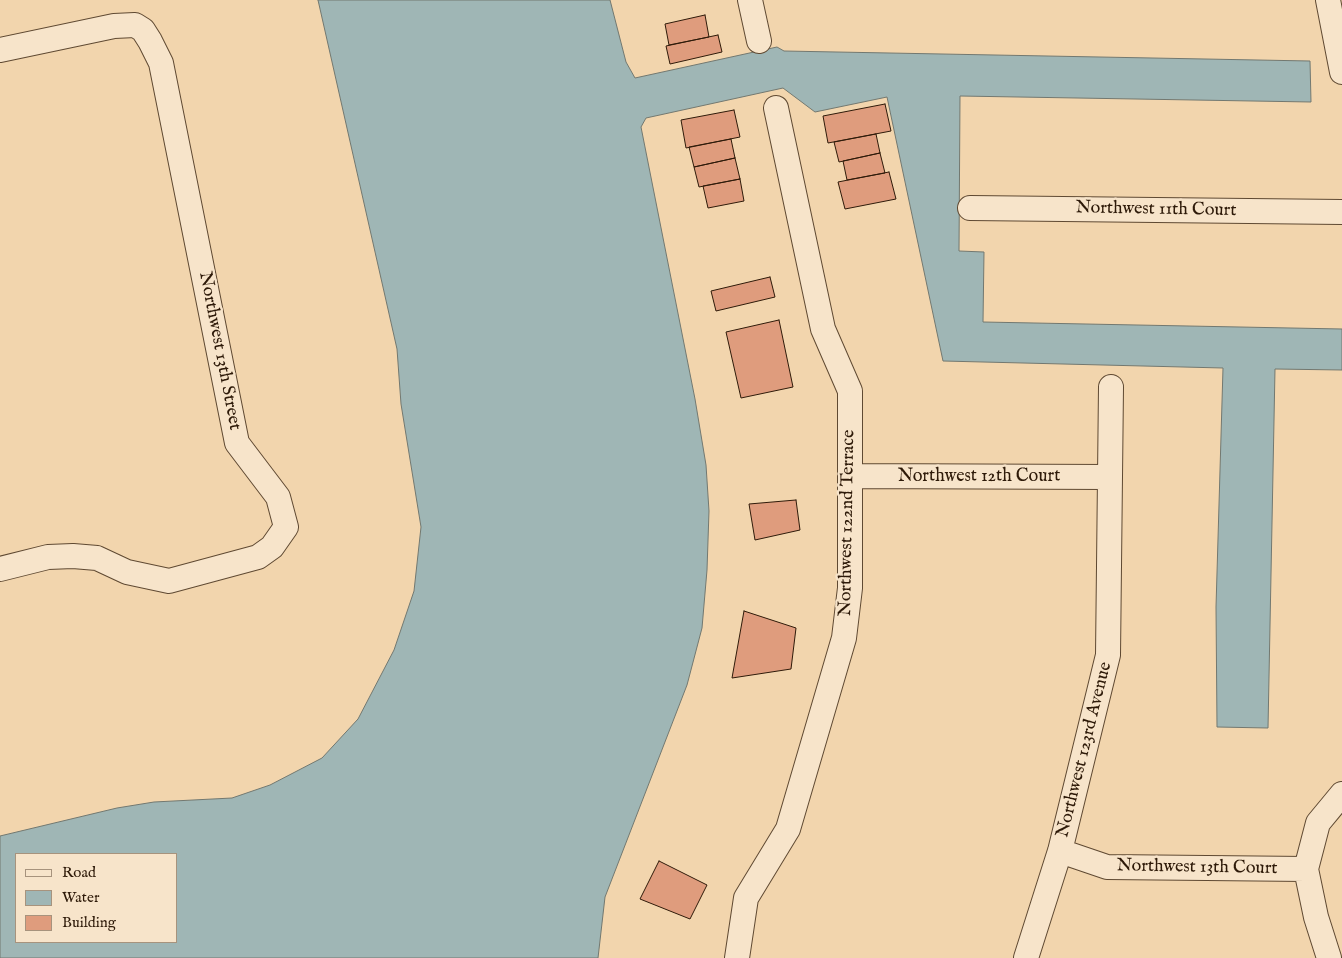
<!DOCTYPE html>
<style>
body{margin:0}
#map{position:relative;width:1342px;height:958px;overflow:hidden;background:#f2d5ad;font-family:"IM FELL English",serif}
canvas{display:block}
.legend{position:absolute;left:15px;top:853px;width:162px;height:90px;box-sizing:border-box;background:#f7e4ca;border:1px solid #a7937d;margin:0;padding:6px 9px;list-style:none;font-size:15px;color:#2e1a09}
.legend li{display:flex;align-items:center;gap:10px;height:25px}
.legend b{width:25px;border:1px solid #a7937d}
</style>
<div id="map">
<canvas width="1342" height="958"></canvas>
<ul class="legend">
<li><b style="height:6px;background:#f7e4ca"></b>Road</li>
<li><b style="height:14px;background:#9fb6b5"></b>Water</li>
<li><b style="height:14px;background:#df9c7d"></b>Building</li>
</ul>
</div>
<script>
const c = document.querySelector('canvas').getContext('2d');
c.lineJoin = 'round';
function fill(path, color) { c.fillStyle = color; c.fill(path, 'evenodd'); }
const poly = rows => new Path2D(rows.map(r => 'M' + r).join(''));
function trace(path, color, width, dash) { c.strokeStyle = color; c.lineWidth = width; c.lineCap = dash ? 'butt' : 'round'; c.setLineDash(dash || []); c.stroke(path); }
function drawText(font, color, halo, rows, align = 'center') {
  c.font = font + ' "IM FELL English",serif'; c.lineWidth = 4.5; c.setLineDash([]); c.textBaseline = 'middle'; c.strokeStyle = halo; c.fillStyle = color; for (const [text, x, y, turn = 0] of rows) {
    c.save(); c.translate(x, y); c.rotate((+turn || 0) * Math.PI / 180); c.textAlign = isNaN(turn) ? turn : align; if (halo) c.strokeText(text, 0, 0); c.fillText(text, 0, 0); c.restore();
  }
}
const water = poly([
 [318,0,610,0,626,62,635,78,777,47,784,51,1310,61,1311,102,960,96,959,251,984,252,983,322,1342,329,1342,370,1275,369,1268,728,1217,727,1216,607,1223,368,943,361,887,97,815,112,783,88,646,118,641,127,695,399,706,465,709,511,707,570,702,628,687,685,605,897,598,958,0,958,0,836,117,808,154,802,232,798,270,785,322,758,358,719,394,650,414,591,421,527,401,404,397,349,318,0],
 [16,854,176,854,176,942,16,942,16,854]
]);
fill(water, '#9fb6b5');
trace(water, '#727870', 1);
const building = poly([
 [705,15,709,37,669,45,665,24,705,15],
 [718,35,722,52,670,64,666,46,718,35],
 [885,104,891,131,828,143,823,116,885,104],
 [734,110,740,137,686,148,681,120,734,110],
 [876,134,880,153,839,162,834,142,876,134],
 [731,139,735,158,694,167,689,147,731,139],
 [880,153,885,173,847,180,843,161,880,153],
 [735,158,740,179,699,187,694,167,735,158],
 [889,172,896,199,845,209,838,182,889,172],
 [740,179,744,201,708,208,703,186,740,179],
 [770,277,775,297,716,311,711,291,770,277],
 [779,320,793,387,741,398,726,332,779,320],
 [796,500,800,530,755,540,749,504,796,500],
 [744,611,796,628,791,669,732,678,744,611],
 [659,861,707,885,690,919,640,899,659,861]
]);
fill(building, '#df9c7d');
trace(building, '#2e1a09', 1);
const street = poly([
 [750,0,759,41],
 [1328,0,1342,72],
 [0,50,114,26,135,25,143,30,150,41,161,63,237,443,278,497,286,527,272,547,258,557,169,581,127,572,97,558,73,556,48,557,0,569],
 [970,208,1342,212],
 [850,476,1109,477],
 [1060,851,1107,867,1306,869],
 [737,958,746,898,788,829,844,638,850,588,850,391,823,329,776,108],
 [1026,958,1060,851,1108,655,1111,387],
 [1329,958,1316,917,1306,869,1318,823,1342,794]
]);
trace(street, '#5f4932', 26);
trace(street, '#f7e4ca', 24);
drawText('18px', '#2e1a09', '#f7e4ca', [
 ["Northwest 11th Court",1156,210,1],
 ["Northwest 13th Street",219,351,79],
 ["Northwest 12th Court",979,477],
 ["Northwest 122nd Terrace",848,523,-89],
 ["Northwest 123rd Avenue",1085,750,-76],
 ["Northwest 13th Court",1197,868,1]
]);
</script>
